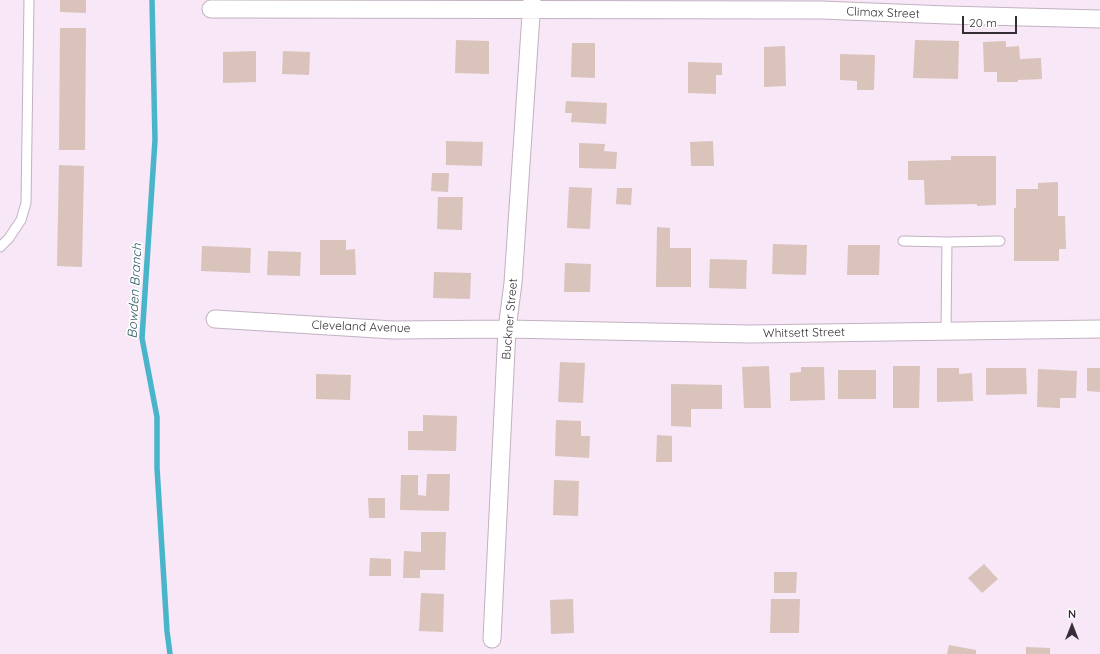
<!DOCTYPE html>
<style>
body{margin:0}
#map{position:relative;width:1100px;height:654px;overflow:hidden;background:#f7e7f7;font-family:Quicksand,sans-serif}
canvas{display:block}
.north{position:absolute;left:1052px;top:606px;width:40px;height:40px;-webkit-text-stroke:3px #fff;paint-order:stroke;rotate:0deg;font-size:11px;font-weight:700;line-height:16px;text-align:center;color:#352f35}
.north::after{content:'';display:block;margin:auto;width:14px;height:18px;background:#352f35;clip-path:polygon(50% 0,100% 100%,50% 72%,0 100%)}
.scale{position:absolute;left:962px;top:16px;width:55px;height:18px;box-sizing:border-box;border:2px solid #352f35;border-top:0;padding-left:5px;font-size:12px;line-height:14px;white-space:nowrap;color:#352f35;-webkit-text-stroke:3px #fff;paint-order:stroke}
</style>
<div id="map">
<canvas width="1100" height="654"></canvas>
<div class="north">N</div>
<div class="scale">20 m</div>
</div>
<script>
const c = document.querySelector('canvas').getContext('2d');
c.lineJoin = 'round';
const poly = rows => new Path2D(rows.map(r => 'M' + r).join(''));
function trace(path, color, width, dash) { c.strokeStyle = color; c.lineWidth = width; c.lineCap = dash ? 'butt' : 'round'; c.setLineDash(dash || []); c.stroke(path); }
function fill(path, color) { c.fillStyle = color; c.fill(path, 'evenodd'); }
function drawText(font, color, halo, rows, align = 'center') {
  c.font = font + ' Quicksand,sans-serif'; c.lineWidth = 3.5; c.setLineDash([]); c.textBaseline = 'middle'; c.strokeStyle = halo; c.fillStyle = color; for (const [text, x, y, turn = 0] of rows) {
    c.save(); c.translate(x, y); c.rotate((+turn || 0) * Math.PI / 180); c.textAlign = isNaN(turn) ? turn : align; if (halo) c.strokeText(text, 0, 0); c.fillText(text, 0, 0); c.restore();
  }
}
trace(poly([
 [152,0,155,140,142,338,157,417,157,468,167,631,170,654]
]), '#49b5cb', 5.5);
fill(poly([
 [60,0,86,0,86,13,60,12],
 [60,28,86,28,85,150,59,150],
 [456,40,489,41,489,74,455,73],
 [915,40,959,41,958,79,913,78],
 [1006,41,1006,47,1019,46,1020,59,1041,58,1042,79,1018,80,1018,82,997,82,997,72,984,72,983,42],
 [572,43,595,43,595,78,571,77],
 [785,46,786,86,764,87,764,47],
 [256,51,256,82,223,83,223,52],
 [283,51,310,52,309,75,282,74],
 [840,54,875,55,874,90,857,90,857,81,840,80],
 [688,62,722,63,722,75,716,75,716,94,688,93],
 [566,101,607,103,606,124,571,122,572,113,565,113],
 [446,141,483,142,482,166,446,165],
 [713,141,714,166,691,166,690,142],
 [579,143,605,144,604,151,617,152,616,169,579,168],
 [951,156,996,156,996,205,977,206,977,204,925,205,924,180,908,180,908,161,951,160],
 [59,165,84,166,82,267,57,266],
 [432,173,449,173,448,192,431,191],
 [1058,182,1058,216,1065,216,1066,249,1059,249,1059,261,1014,261,1014,208,1016,208,1016,189,1038,189,1038,183],
 [569,187,592,188,590,229,567,228],
 [617,188,632,188,631,205,616,204],
 [438,197,463,197,462,230,437,229],
 [657,227,670,228,670,248,691,248,691,287,656,287],
 [320,240,346,240,346,250,355,249,356,275,320,275],
 [773,244,807,245,806,275,772,274],
 [848,245,880,245,879,275,847,275],
 [202,246,251,248,250,273,201,271],
 [268,251,301,252,300,276,267,275],
 [710,259,747,260,746,289,709,288],
 [565,263,591,264,590,292,564,292],
 [434,272,471,273,470,299,433,298],
 [560,362,585,363,583,403,558,402],
 [769,366,771,408,744,408,742,367],
 [893,366,920,366,919,408,893,408],
 [801,367,824,367,825,400,790,401,790,373,801,372],
 [937,368,959,368,959,374,972,373,973,401,937,402],
 [986,368,1026,368,1027,394,986,395],
 [1087,368,1100,368,1100,392,1087,391],
 [1038,369,1077,371,1076,398,1060,398,1060,408,1037,407],
 [838,370,876,370,876,399,838,399],
 [316,374,351,375,350,400,316,399],
 [671,384,722,385,722,409,691,409,691,427,671,426],
 [423,415,457,416,456,451,408,450,408,431,423,431],
 [556,420,581,421,581,436,590,436,589,458,555,456],
 [657,435,672,436,672,462,656,462],
 [427,474,450,474,449,511,400,510,401,475,418,475,418,495,426,496],
 [554,480,579,481,578,516,553,515],
 [368,498,385,498,385,518,369,518],
 [421,532,446,532,445,570,420,570,420,578,403,578,404,551,421,552],
 [370,558,391,559,391,576,369,576],
 [984,564,998,579,982,593,968,578],
 [774,572,797,572,796,593,774,593],
 [421,593,444,594,443,632,419,631],
 [573,599,574,633,551,634,550,600],
 [771,599,800,599,799,633,770,633],
 [949,645,976,650,976,654,947,654],
 [1026,647,1050,648,1050,654,1026,654]
]), '#d9c3bb');
const lane = poly([
 [903,241,947,242],
 [0,247,9,238,21,220,26,203,29,0],
 [946,331,947,242,1000,241]
]);
const street = poly([
 [211,9,821,10,947,15,1100,19],
 [215,319,393,330,507,329,750,334,1100,329],
 [492,639,507,329,513,283,532,0]
]);
trace(lane, '#c1b2c1', 11);
trace(street, '#c1b2c1', 19);
trace(lane, '#fff', 9);
trace(street, '#fff', 17);
drawText('12px', '#352f35', '#fff', [
 ["Climax Street",883,13,2],
 ["Buckner Street",510,319,-85],
 ["Cleveland Avenue",361,327,2],
 ["Whitsett Street",804,333,-1]
]);
drawText('italic 13px', '#285760', '#fff', [
 ["Bowden Branch",135,291,-87]
]);
</script>
